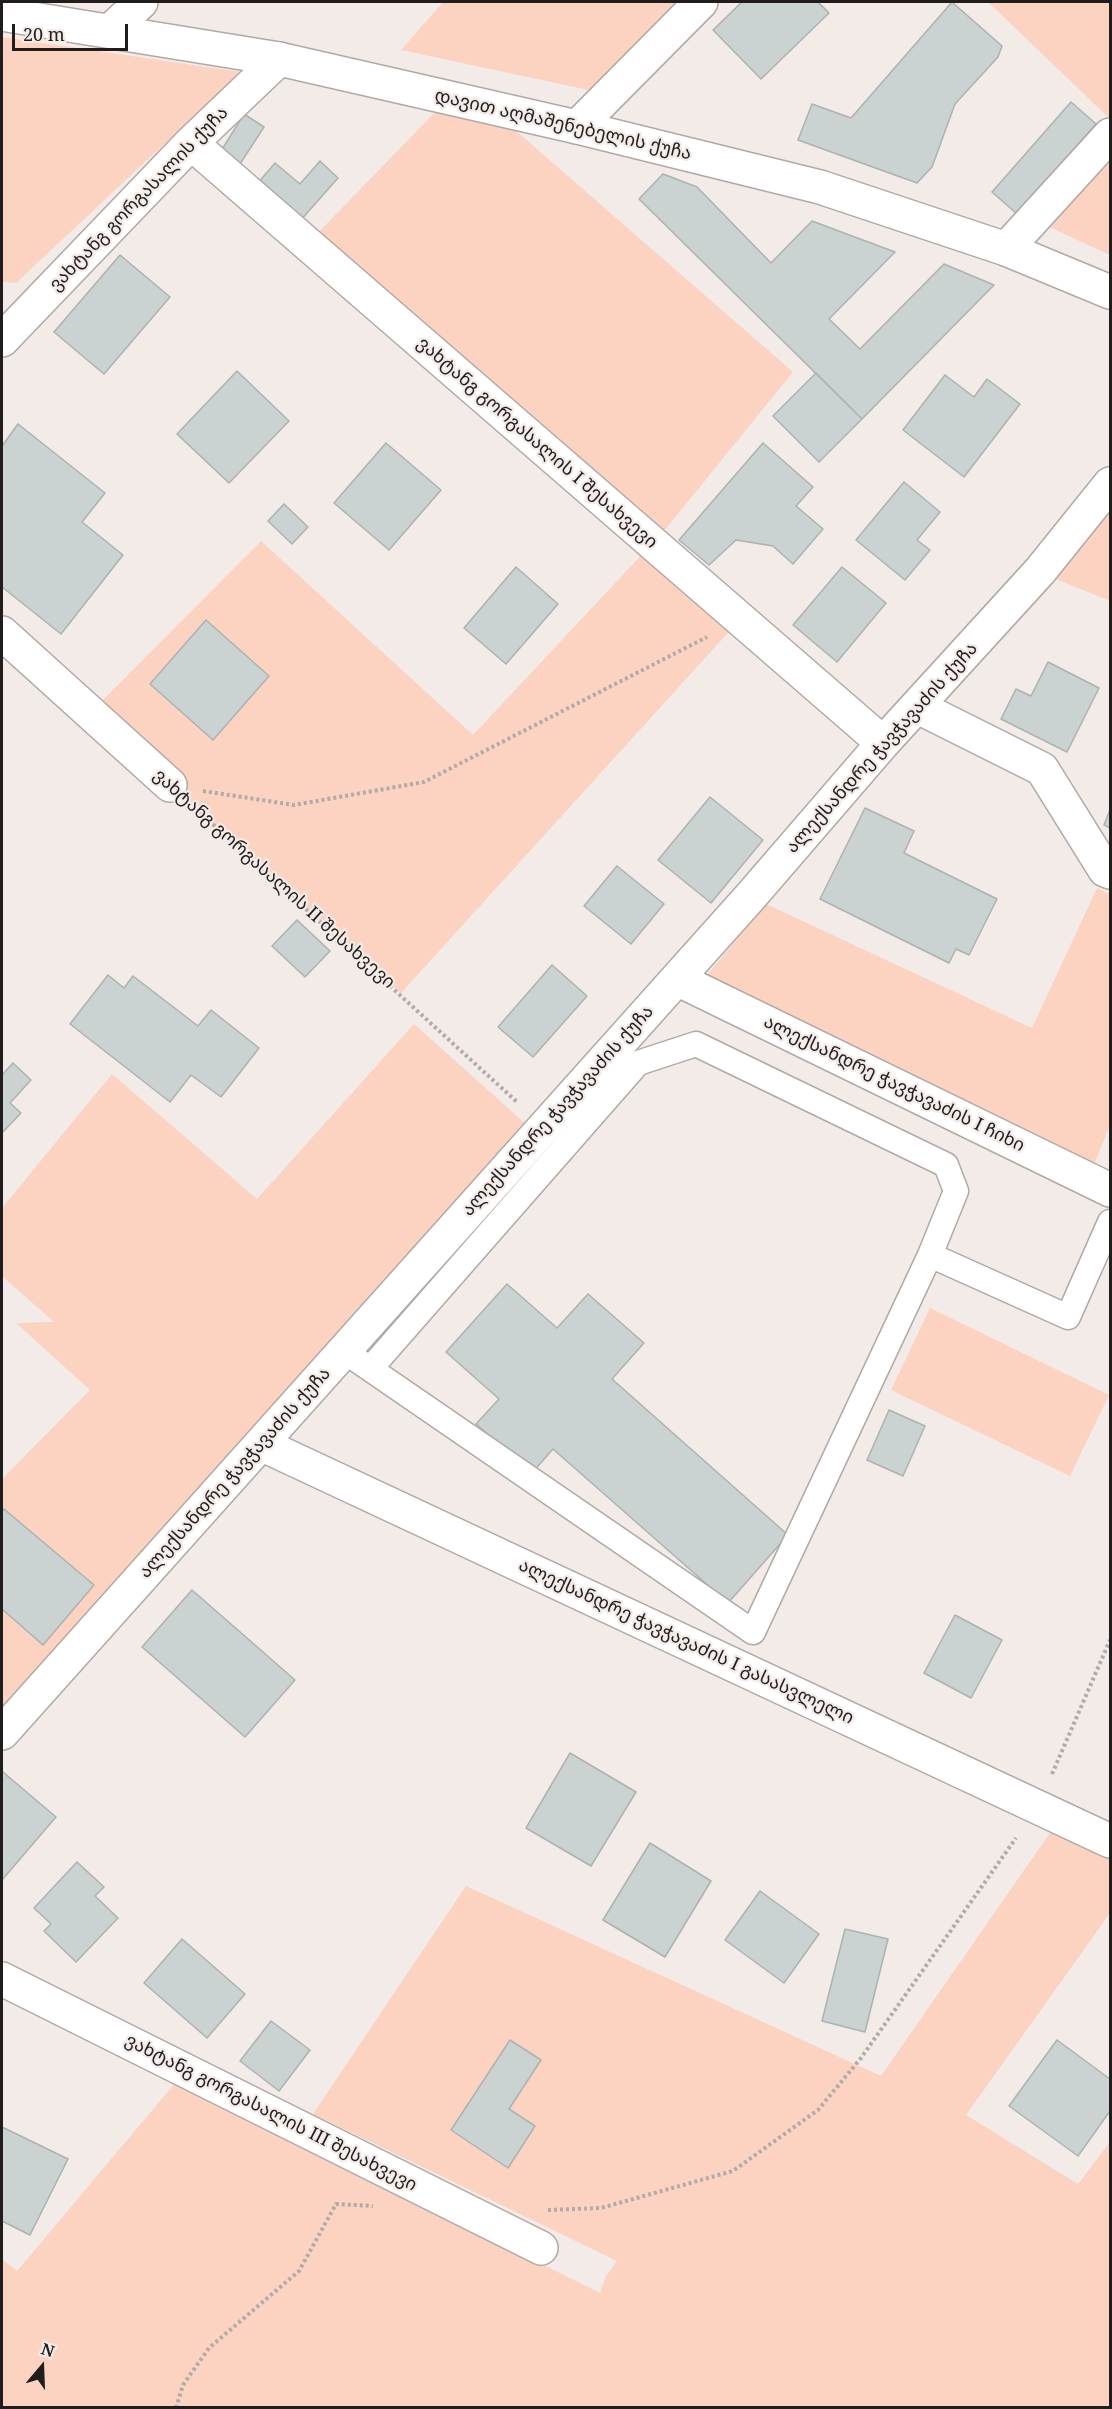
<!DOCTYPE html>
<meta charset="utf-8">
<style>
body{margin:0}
#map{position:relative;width:1112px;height:2409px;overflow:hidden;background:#f2ebe8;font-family:"Noto Serif",serif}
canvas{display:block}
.frame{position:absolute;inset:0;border:3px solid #201d1c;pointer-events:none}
.north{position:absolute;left:12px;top:2337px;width:60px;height:60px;-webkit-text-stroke:4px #f2ebe8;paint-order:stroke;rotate:19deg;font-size:16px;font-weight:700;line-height:24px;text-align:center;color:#201d1c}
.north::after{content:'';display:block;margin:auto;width:21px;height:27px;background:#201d1c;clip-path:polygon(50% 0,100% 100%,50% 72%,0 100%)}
.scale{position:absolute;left:12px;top:24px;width:116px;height:27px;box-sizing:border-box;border:3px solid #201d1c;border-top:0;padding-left:8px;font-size:18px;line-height:21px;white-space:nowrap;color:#201d1c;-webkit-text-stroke:4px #f2ebe8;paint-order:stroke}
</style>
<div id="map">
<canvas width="1112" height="2409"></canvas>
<div class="frame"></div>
<div class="north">N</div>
<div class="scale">20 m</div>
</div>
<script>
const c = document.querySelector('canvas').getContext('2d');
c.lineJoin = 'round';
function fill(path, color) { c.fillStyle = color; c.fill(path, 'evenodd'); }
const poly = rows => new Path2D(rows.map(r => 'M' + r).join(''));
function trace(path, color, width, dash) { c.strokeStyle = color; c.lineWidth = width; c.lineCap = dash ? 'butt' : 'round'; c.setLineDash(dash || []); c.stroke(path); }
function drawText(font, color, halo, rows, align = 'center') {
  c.font = font + ' "Noto Serif","Noto Sans Georgian",serif'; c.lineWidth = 4.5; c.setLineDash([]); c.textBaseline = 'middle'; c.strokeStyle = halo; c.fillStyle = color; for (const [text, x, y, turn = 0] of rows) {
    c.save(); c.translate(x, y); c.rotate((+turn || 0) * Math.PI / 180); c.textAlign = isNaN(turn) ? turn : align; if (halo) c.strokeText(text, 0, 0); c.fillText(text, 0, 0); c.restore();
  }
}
fill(poly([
 [443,2,683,2,598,92,401,50],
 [988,2,1110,2,1110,119,1108,117],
 [2,37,241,72,16,283,2,282],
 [440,107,507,123,793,372,660,536,312,239],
 [1110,152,1110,255,1045,225],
 [1110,503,1110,601,1051,577],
 [261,541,473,735,647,549,735,625,401,993,90,713],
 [1097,888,1110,894,1110,1125,1092,1170,703,980,766,904,1032,1028],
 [414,1024,528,1126,2,1718,2,1479,90,1390,16,1323,54,1322,2,1276,2,1208,112,1074,257,1199],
 [930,1308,1109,1395,1070,1476,891,1390],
 [1052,1830,1110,1857,1110,1913,966,2115,1078,2184,1110,2142,1110,2407,2,2407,2,2259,17,2271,176,2082,600,2293,606,2276,617,2261,313,2114,466,1886,881,2076]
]), '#fcd2c1');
const building = poly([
 [742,2,818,2,829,13,761,79,713,30,742,2],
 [952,2,1002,46,998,57,955,104,932,167,917,183,798,140,812,104,851,118,952,2],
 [1071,102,1096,124,1017,214,992,192,1071,102],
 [244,114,264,127,240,164,221,151,244,114],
 [320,161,338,178,300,221,257,184,275,163,300,184,320,161],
 [663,174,697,187,771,263,812,221,895,252,829,319,860,349,944,264,994,285,862,419,639,199,663,174],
 [120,255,170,297,104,374,54,332,120,255],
 [237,371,289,421,229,483,177,434,237,371],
 [816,373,862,419,819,462,773,416,816,373],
 [945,375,974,397,987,379,1020,404,964,477,903,430,945,375],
 [18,424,105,493,82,522,123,555,61,634,2,587,2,446,18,424],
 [386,443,441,490,389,550,334,503,386,443],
 [763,443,813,487,796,506,823,529,793,564,773,546,736,540,709,565,679,540,763,443],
 [904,482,940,512,917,540,930,550,905,580,856,540,904,482],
 [284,504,308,527,292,544,268,521,284,504],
 [516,567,558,604,506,664,464,628,516,567],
 [842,567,886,603,837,662,793,625,842,567],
 [206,620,269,676,213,740,150,684,206,620],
 [1048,662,1099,688,1067,752,1001,719,1016,689,1031,696,1048,662],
 [710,797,763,840,711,903,658,860,710,797],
 [865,808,914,831,904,853,997,899,969,955,956,949,949,963,820,899,865,808],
 [1110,810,1110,828,1104,825,1110,810],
 [617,866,664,904,631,944,584,906,617,866],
 [297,920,330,951,305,977,272,946,297,920],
 [552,965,587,996,533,1057,498,1027,552,965],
 [108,975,124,988,133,976,198,1026,211,1010,259,1048,221,1097,191,1075,170,1102,70,1024,108,975],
 [13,1063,31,1080,10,1103,21,1113,2,1133,2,1075,13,1063],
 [507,1284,557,1328,588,1294,644,1343,612,1379,788,1535,728,1603,553,1449,532,1473,476,1424,499,1399,446,1352,507,1284],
 [889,1410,925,1426,903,1476,867,1460,889,1410],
 [4,1509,94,1585,43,1645,2,1609,2,1512,4,1509],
 [192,1590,295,1680,245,1737,142,1647,192,1590],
 [955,1615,1002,1640,971,1698,924,1673,955,1615],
 [570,1753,636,1792,591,1866,526,1828,570,1753],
 [3,1772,56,1817,2,1880,2,1775,3,1772],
 [650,1843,711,1881,665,1957,603,1920,650,1843],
 [77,1862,104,1887,95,1896,118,1918,76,1962,44,1931,51,1924,34,1908,77,1862],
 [760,1891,819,1934,784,1983,725,1940,760,1891],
 [845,1929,888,1939,865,2032,822,2021,845,1929],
 [182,1939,245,1994,207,2038,144,1983,182,1939],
 [271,2021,310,2050,279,2091,240,2061,271,2021],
 [510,2040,541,2060,509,2109,535,2126,508,2168,451,2130,510,2040],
 [1057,2040,1110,2079,1110,2111,1078,2156,1009,2106,1057,2040],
 [2,2127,68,2159,30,2235,2,2221,2,2127]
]);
fill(building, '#cad3d1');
trace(building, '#abb3b1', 1.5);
const lane = poly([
 [344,1351,753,1632,930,1255,1068,1317,1110,1222],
 [370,1369,638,1063,696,1044,946,1165,956,1191,930,1255]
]);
const street = poly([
 [110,31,141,2],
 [577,127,701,2],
 [191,143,883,743],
 [1006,249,1110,135],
 [2,340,191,143,279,59],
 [2,633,170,785],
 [918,707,1042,769,1105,870,1110,872],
 [677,979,1110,1190],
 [261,1444,1110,1841],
 [2,1733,751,896,883,743,1040,571,1110,484],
 [2,1979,541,2248]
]);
const secondary = poly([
 [2,14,279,59,577,127,820,187,1006,249,1110,292]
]);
trace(lane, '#b0a9a6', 27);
trace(street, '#b0a9a6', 36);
trace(secondary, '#b0a9a6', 36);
trace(poly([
 [203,791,294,805,424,782,707,637],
 [195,808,517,1102],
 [1052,1774,1110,1640],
 [548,2210,601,2208,733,2171,818,2110,861,2058,1016,1838],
 [176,2408,183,2385,209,2348,299,2271,336,2204,373,2206]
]), '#b0aba8', 4, [3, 3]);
trace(lane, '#fff', 24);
trace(street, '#fff', 33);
trace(secondary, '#fff', 33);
drawText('18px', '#201d1c', '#f2ebe8', [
 ["დავით აღმაშენებელის ქუჩა",563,125,13],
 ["ვახტანგ გორგასალის ქუჩა",139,199,-46],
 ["ვახტანგ გორგასალის I შესახვევი",537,443,41],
 ["ალექსანდრე ჭავჭავაძის ქუჩა",882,748,-48],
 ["ვახტანგ გორგასალის II შესახვევი",274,879,42],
 ["ალექსანდრე ჭავჭავაძის I ჩიხი",894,1084,26],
 ["ალექსანდრე ჭავჭავაძის ქუჩა",558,1111,-48],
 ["ალექსანდრე ჭავჭავაძის ქუჩა",235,1473,-48],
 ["ალექსანდრე ჭავჭავაძის I გასასვლელი",686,1642,25],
 ["ვახტანგ გორგასალის III შესახვევი",271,2113,27]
]);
</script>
